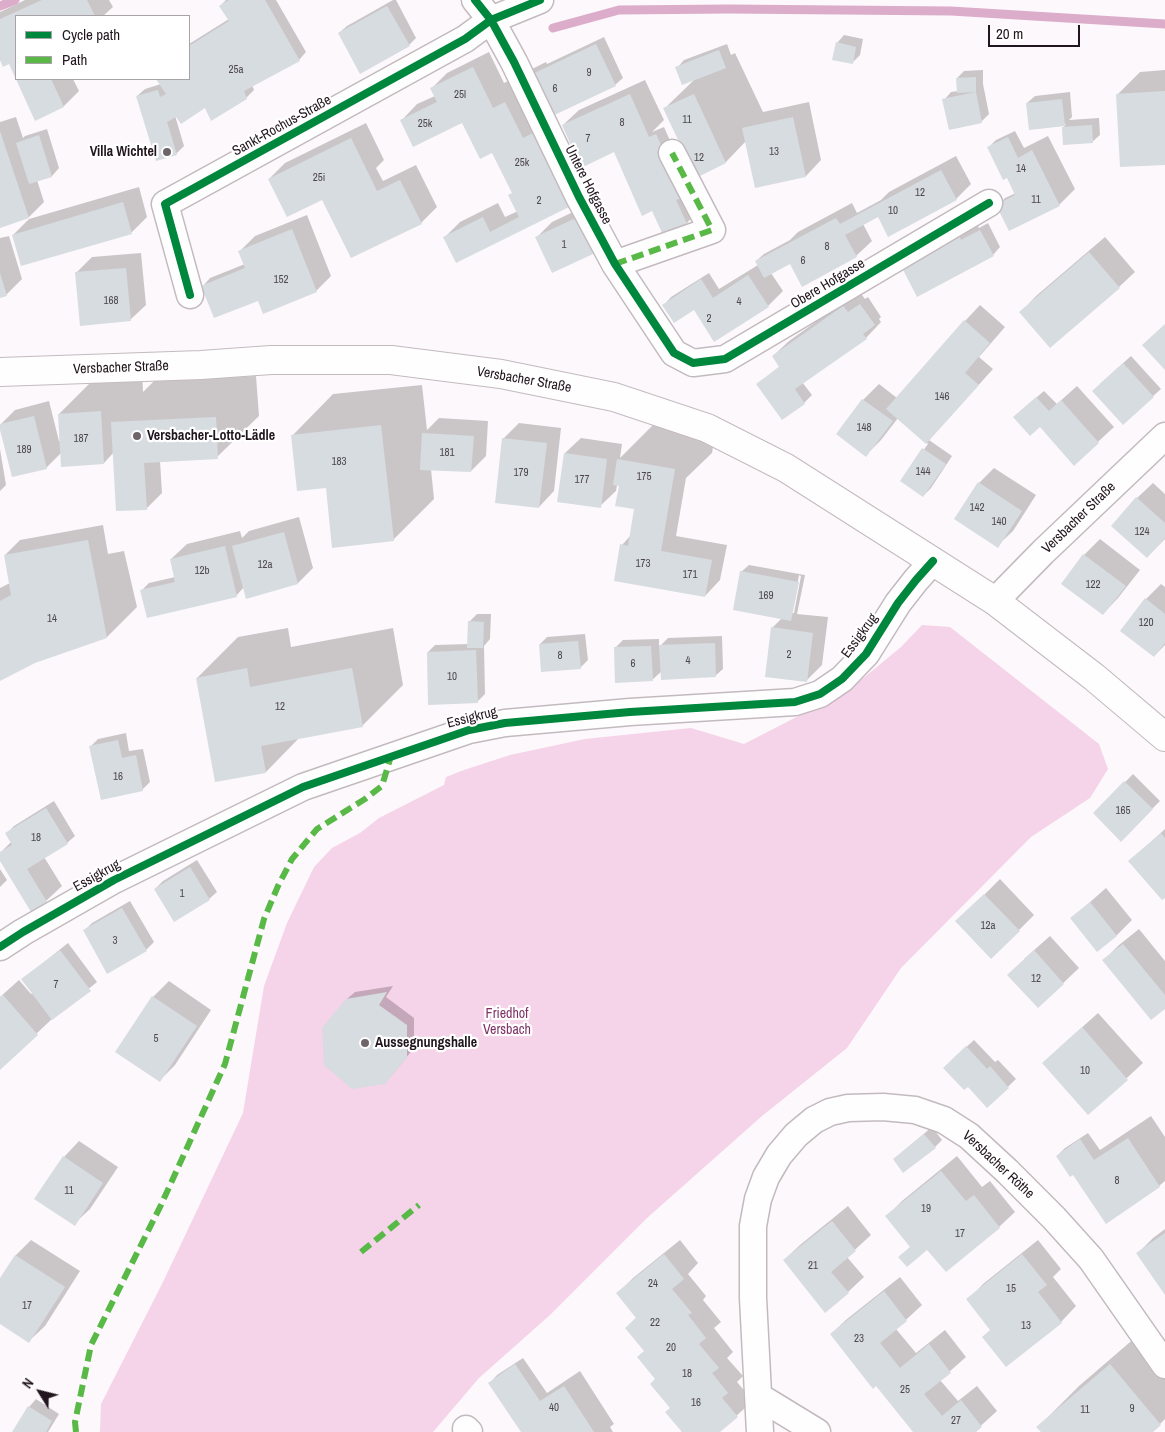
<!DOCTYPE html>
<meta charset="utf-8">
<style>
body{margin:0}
#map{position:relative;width:1165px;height:1432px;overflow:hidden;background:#fdf8fb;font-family:"Archivo Narrow",sans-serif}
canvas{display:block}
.legend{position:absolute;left:15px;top:15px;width:175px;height:65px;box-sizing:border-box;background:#fff;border:1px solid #a6a2a5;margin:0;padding:6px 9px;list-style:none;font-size:15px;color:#21161d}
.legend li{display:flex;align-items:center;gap:10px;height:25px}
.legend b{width:25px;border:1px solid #a6a2a5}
.north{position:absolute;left:15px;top:1367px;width:50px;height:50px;-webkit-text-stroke:4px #fff;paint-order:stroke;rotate:306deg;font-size:14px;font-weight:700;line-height:20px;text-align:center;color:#21161d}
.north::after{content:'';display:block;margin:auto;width:18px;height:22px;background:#21161d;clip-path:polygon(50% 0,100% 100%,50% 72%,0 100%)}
.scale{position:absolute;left:988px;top:25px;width:92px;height:22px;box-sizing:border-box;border:2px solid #21161d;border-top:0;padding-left:6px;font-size:15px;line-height:18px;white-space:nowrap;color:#21161d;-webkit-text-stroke:4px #fff;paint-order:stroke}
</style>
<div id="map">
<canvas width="1165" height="1432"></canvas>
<ul class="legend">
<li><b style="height:6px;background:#00873e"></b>Cycle path</li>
<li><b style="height:6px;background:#58b947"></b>Path</li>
</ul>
<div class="north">N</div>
<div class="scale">20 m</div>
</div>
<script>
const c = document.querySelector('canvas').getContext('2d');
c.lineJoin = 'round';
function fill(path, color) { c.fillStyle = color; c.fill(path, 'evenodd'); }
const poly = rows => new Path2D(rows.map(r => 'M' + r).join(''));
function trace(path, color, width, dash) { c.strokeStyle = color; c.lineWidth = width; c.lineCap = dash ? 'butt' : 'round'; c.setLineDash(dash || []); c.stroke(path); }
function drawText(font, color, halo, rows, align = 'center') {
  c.font = font + ' "Archivo Narrow",sans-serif'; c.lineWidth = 4.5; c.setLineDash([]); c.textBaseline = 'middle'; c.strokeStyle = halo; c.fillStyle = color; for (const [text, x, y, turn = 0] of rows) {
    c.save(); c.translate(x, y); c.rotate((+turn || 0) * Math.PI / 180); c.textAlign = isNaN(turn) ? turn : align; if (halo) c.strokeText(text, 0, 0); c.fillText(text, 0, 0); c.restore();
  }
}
fill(poly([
 [922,625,950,627,1099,744,1108,769,1090,798,1031,837,901,968,847,1048,762,1116,647,1218,550,1315,479,1378,433,1432,100,1432,101,1404,164,1280,243,1113,264,986,287,923,314,867,332,848,360,833,379,818,444,785,446,777,464,770,510,755,585,739,691,728,744,744,849,690,901,647]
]), '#f5d3e8');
fill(poly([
 [25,0,109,0,113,7,103,16,16,16,16,76,10,62,0,57,0,12],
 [226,0,276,0,306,52,299,60,252,85,254,90,246,98,174,112,184,146,176,154,137,96,145,89,161,84,157,79,189,79,189,44,229,19,220,6],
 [393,0,396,0,416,38,409,45,339,33,347,26],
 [844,35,863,39,860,55,852,63,837,43],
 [604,37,623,78,615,85,549,117,584,191,568,206,456,261,445,237,460,222,498,203,505,217,518,211,513,193,493,152,468,119,402,120,417,104,435,96,432,88,447,73,489,52,504,83,546,62,547,64],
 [727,44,731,55,735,53,763,112,809,102,821,160,806,176,746,141,726,162,697,176,665,108,695,79,677,68,684,60],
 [983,70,983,84,989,114,981,122,944,100,951,92,958,91,957,78,964,71],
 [1165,70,1165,163,1117,95,1140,72],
 [17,79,73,79,79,91,64,106,35,119],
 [645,80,664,120,652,132,664,127,691,188,694,215,687,223,663,233,653,209,615,151,563,125,579,110],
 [1070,92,1072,117,1069,120,1099,118,1100,135,1092,142,1063,128,1066,124,1030,129,1027,103,1035,96],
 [16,117,23,138,25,136,47,129,59,168,52,176,37,180,44,202,29,217,0,227,0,122],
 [366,123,384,160,376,168,383,181,416,165,437,207,421,223,351,257,323,198,269,179,285,163],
 [1015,131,1024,148,1048,136,1075,189,1059,205,998,205,1005,198,1016,193,1007,176,988,148,996,140],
 [956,156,971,184,956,199,878,216,863,224,872,241,856,256,790,262,771,273,783,291,768,306,695,310,664,305,671,297,709,273,719,289,758,265,756,261,764,254,790,240,798,232,852,203,857,213,881,200,889,192],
 [139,187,147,217,132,232,22,265,13,235,29,219],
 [592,203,608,238,592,253,537,237,552,222],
 [307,215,331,276,316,291,258,299,203,286,210,278,245,264,240,251,255,236],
 [974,218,979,228,988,223,1000,247,993,255,917,248],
 [9,236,22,279,6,295,0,297,0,238],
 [1105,237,1135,272,1119,287,1050,346,1021,312,1036,296],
 [141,253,146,305,130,320,76,273,92,257],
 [859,291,865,299,868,297,881,317,879,319,881,322,866,338,802,382,812,395,804,403,782,418,758,384,780,366,773,356,789,341],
 [980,305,1005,327,979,357,993,369,929,440,952,456,931,488,923,496,901,481,928,444,898,418,881,440,866,455,838,434,863,400,879,384,897,398,965,321],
 [1131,356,1161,389,1123,423,1101,383],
 [142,370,143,392,154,381,256,376,259,416,217,457,160,461,162,493,146,509,114,452,104,463,61,453,46,468,0,425,15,410,49,401,59,441,60,441,59,414,100,373],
 [422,385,427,430,439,418,488,421,486,456,471,471,431,469,434,499,393,540,327,487,292,436,333,394],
 [1077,386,1114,427,1074,464,1040,425,1022,410,1044,391,1057,404],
 [660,418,716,428,712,453,686,478,676,536,727,545,720,580,705,596,622,545,631,535,636,508,621,486,617,485,616,491,600,506,565,453,581,438,622,444,620,458],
 [519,423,561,428,554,491,539,507,503,439],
 [0,449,6,485,0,491],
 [994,468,1036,495,1013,531,997,546,979,483],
 [1153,483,1165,494,1165,539,1147,557,1137,498],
 [299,517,313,568,298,583,244,587,236,596,142,590,149,583,175,577,171,559,187,544,240,531,242,538,249,531],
 [103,525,108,554,124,551,137,607,107,637,34,662,0,679,0,588,10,583,5,555,20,540],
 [1100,539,1140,570,1118,598,1103,614,1063,584,1084,555],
 [749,565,805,575,797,614,828,617,822,665,806,681,772,628,782,618,741,572],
 [799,575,801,576,794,613,792,613],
 [1161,584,1165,587,1165,645,1154,656,1146,599],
 [477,614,491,614,490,639,484,646,485,694,477,702,428,652,435,645,469,644,469,622],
 [288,628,291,647,393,628,403,685,362,726,300,737,266,772,197,678,238,637],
 [585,634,588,660,580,668,540,644,547,637],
 [722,636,723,669,715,676,662,671,652,680,615,648,623,640,659,639,659,647,668,638],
 [126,733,129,751,143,749,150,782,142,790,91,746,98,739],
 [1133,774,1160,801,1121,840,1095,813],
 [54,801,75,836,67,843,44,857,62,886,46,901,0,858,0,853,12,841,7,833,14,826],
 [1165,829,1165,896,1130,861],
 [197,860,217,892,209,899,155,889,163,881],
 [0,869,7,880,0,887],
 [1000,879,1034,915,1019,930,973,906],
 [1106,888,1132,920,1116,936,1072,918],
 [130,901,154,942,146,950,84,931,92,923],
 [1139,929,1165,961,1165,1007,1104,960,1119,945],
 [1050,936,1079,968,1038,1007,1024,959],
 [68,943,97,982,53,1018,0,1068,0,997,19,980,31,994,33,993,23,979],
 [169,981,211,1010,175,1065,160,1080,117,1052,153,997],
 [393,986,386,997,414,1018,414,1048,392,1075,347,999,355,992],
 [1098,1013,1143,1063,1088,1114,1059,1048],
 [974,1040,995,1062,998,1060,1016,1079,987,1107,952,1060],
 [1151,1116,1165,1137,1165,1181,1159,1186,1106,1222,1073,1173,1057,1156,1065,1148,1088,1133,1100,1150],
 [932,1127,942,1140,935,1147,902,1152],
 [79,1141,118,1167,90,1209,74,1224,64,1157],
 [957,1156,982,1187,990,1181,1015,1212,999,1227,946,1270,927,1248,911,1246,887,1216,902,1201],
 [848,1206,871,1235,847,1257,864,1277,848,1292,784,1260,800,1245],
 [1165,1229,1165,1293,1138,1253,1153,1238],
 [31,1240,80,1271,45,1326,29,1341,0,1323,0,1281,16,1255],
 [680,1240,698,1263,688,1274,706,1296,703,1300,721,1322,714,1328,733,1352,727,1358,743,1376,737,1382,753,1401,718,1432,681,1432,682,1431,657,1379,645,1351,626,1328,637,1317,618,1293,633,1278],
 [1038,1240,1061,1269,1053,1277,1076,1306,1061,1322,991,1329,968,1300,983,1284],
 [900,1277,922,1305,896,1329,916,1353,945,1330,966,1357,940,1380,958,1401,977,1386,997,1411,974,1432,915,1432,877,1384,831,1334,847,1319],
 [1151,1324,1165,1340,1165,1419,1160,1424,1151,1432,1042,1432,1038,1427,1079,1386],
 [523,1358,547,1393,580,1371,614,1424,610,1427,613,1432,522,1432,490,1383,497,1375],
 [36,1399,59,1414,48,1432,14,1432,29,1407]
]), '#0003');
trace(poly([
 [0,6,15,0],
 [553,28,619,10,729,9,951,11,1165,24]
]), '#dcadca', 9);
fill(poly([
 [42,0,87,0,95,16,16,16,16,79,51,79,64,107,35,121,9,64,3,67,0,60,0,19],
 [229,0,265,0,300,61,244,91,247,99,211,121,205,108,181,124,176,117,167,122,177,155,156,161,136,96,158,90,160,97,166,94,156,79,189,79,189,46,229,21,219,6],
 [387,6,410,46,360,74,338,33],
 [836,42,856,47,853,64,832,60],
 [596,44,616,86,548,118,528,76],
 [719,50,726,68,682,85,675,67],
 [473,67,493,108,505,102,523,138,533,133,569,207,456,263,443,237,483,217,490,232,519,217,508,195,512,193,492,153,480,159,462,123,413,147,400,120,437,102,430,88],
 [976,77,976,92,982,123,949,130,942,99,976,92,957,93,956,78],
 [1165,91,1165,165,1120,167,1116,94],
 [630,94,649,137,656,134,685,197,676,200,687,224,663,235,652,211,642,216,614,152,581,168,562,125],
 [694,94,726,163,696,178,663,108],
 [1062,99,1065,126,1029,130,1026,103],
 [793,117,806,177,755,188,742,128],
 [1092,125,1093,143,1063,145,1062,127],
 [0,131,29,218,0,228],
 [39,135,52,177,29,184,16,143],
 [1008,137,1018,158,1032,150,1060,206,1009,231,996,205,1015,195,1007,178,1003,180,987,147],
 [351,138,377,191,400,180,422,224,351,258,322,200,287,217,268,179],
 [941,170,957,200,888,237,878,217,845,235,857,257,802,287,790,264,764,278,755,261,836,218,840,224],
 [123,202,132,234,21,266,12,235],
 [576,218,593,254,552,273,535,237],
 [292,229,317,292,263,314,258,301,214,318,201,286,245,268,238,251],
 [980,230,994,256,917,297,900,264,958,233,961,240],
 [1089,252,1120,288,1050,348,1019,312],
 [126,268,131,321,80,326,75,272],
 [0,273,7,296,0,298],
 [748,275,769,307,714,342,694,310,674,323,662,305,701,279,713,298],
 [860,304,875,325,863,334,867,339,795,389,805,404,782,420,756,384,779,367,772,356,843,306,848,312],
 [964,320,990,343,965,373,979,385,926,444,886,409],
 [1165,324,1165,370,1142,345],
 [1123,363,1154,397,1123,425,1092,391],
 [1036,397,1049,411,1061,400,1099,443,1074,466,1040,427,1030,436,1013,417],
 [862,399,893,421,866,457,836,434],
 [101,411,104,464,61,467,58,414],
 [34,416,47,469,12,477,0,430,0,424],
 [216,417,218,459,144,463,147,510,116,511,111,422],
 [381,425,394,541,332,548,326,488,297,491,291,435],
 [422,433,474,436,471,472,420,470],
 [502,438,547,443,539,508,495,503],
 [922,448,946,464,923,497,900,481],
 [564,453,607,459,601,508,557,502],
 [617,459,675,469,661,551,712,560,705,597,614,581,620,544,628,546,634,509,615,506,619,486,613,485],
 [978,482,1022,511,998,548,954,519],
 [1136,497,1165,523,1165,538,1147,558,1111,526],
 [284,532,298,584,246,599,232,546],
 [88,540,107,638,35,663,0,681,0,601,11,595,4,555],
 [225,546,237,597,147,618,140,590,175,582,170,559],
 [1083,554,1126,586,1103,615,1061,584],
 [740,571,799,582,791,621,733,610],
 [1145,598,1165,614,1165,643,1154,657,1120,631],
 [468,621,484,622,483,648,467,648],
 [771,627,813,633,807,682,765,677],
 [578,641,581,669,541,672,539,644],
 [715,643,716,677,661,680,659,645],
 [651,646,653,681,615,683,614,647],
 [476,650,478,703,428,705,427,652],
 [247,668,250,687,352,668,363,727,261,746,266,773,215,782,196,678],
 [118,740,122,758,136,755,143,791,101,800,89,746],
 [1124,781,1153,809,1121,842,1093,813],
 [46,808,68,844,27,869,47,902,31,912,0,861,0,852,12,845,5,833],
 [1161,833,1165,838,1165,898,1162,900,1128,861],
 [190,867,210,900,174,922,154,889],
 [984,894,1020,931,991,959,955,921],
 [1090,902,1117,936,1097,952,1070,918],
 [122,908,147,951,107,974,83,930],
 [1123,944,1165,995,1165,1009,1151,1020,1102,960],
 [60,950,91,991,52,1020,21,979],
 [1034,950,1064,984,1038,1008,1007,975],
 [387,992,379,1005,407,1025,407,1057,385,1084,352,1089,324,1065,322,1028,346,999],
 [3,995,38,1035,0,1070,0,997],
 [152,996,197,1026,160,1082,115,1052],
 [1082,1027,1128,1080,1088,1115,1042,1063],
 [966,1046,987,1069,990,1066,1009,1088,987,1108,968,1087,964,1090,943,1068],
 [924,1134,936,1148,903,1173,893,1159],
 [1128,1138,1160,1187,1106,1224,1073,1175,1070,1177,1056,1156,1080,1139,1094,1160],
 [63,1156,103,1183,75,1226,34,1199],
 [941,1171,966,1201,974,1195,1000,1228,946,1272,927,1250,907,1267,898,1257,910,1247,885,1216],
 [832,1221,856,1251,831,1272,849,1293,825,1313,783,1260],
 [1165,1233,1165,1295,1136,1253],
 [664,1254,684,1279,672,1289,692,1313,688,1315,706,1338,699,1344,719,1368,712,1373,728,1393,722,1398,738,1417,720,1432,682,1432,665,1412,670,1408,650,1384,655,1379,637,1357,644,1351,625,1328,636,1318,616,1293],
 [1022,1254,1047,1285,1038,1292,1062,1323,1006,1367,982,1337,990,1330,966,1299],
 [15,1255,65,1287,29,1343,0,1324,0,1278],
 [884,1291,907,1321,880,1343,900,1368,929,1344,951,1373,924,1394,942,1416,961,1400,982,1427,976,1432,913,1432,876,1386,873,1389,830,1334],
 [515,1364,540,1401,564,1386,594,1432,521,1432,488,1383],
 [1110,1364,1161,1425,1153,1432,1041,1432,1036,1427],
 [28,1406,52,1421,46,1432,12,1432]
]), '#d6dce0');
const street = poly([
 [475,0,491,20,514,62,579,197,615,264,674,353,693,363,725,359,989,203],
 [615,264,712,230,672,153],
 [190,295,165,204,465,39,491,20,540,0],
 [995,601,1043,552,1165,436],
 [0,947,23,932,114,880,303,787,469,730,505,723,630,712,795,702,820,694,842,679,866,654,898,603,916,580,933,561],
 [758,1396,817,1432],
 [466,1429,469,1432],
 [760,1432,753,1298,753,1226,758,1199,766,1177,779,1155,796,1135,814,1120,830,1112,848,1108,883,1107,915,1110,944,1120,969,1136,1007,1171,1054,1218,1091,1259,1165,1365]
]);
const secondary = poly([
 [0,372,201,365,271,360,391,360,501,374,614,397,707,428,786,468,995,601,1094,677,1165,737]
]);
trace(street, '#c3babf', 29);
trace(secondary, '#c3babf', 30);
trace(street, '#fffefe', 26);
trace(secondary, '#fffefe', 28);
trace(poly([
 [615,264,712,230,672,153],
 [361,1252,419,1205],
 [76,1432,75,1422,91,1345,161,1205,225,1064,264,919,278,886,292,859,317,829,365,799,382,786,391,756]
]), '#58b947', 6, [12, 6]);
trace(poly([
 [475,0,491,20,514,62,579,197,615,264,674,353,693,363,725,359,989,203],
 [190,295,165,204,465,39,491,20,540,0],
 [0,947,23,932,114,880,303,787,469,730,505,723,630,712,795,702,820,694,842,679,866,654,898,603,916,580,933,561]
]), '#00873e', 8);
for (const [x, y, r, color] of [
 [167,152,5,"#6e656b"],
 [137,436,5,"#6e656b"],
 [365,1043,5,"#6e656b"]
]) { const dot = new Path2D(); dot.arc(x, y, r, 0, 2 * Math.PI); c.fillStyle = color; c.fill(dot); trace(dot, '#fff', 2); }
drawText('11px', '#4e484e', null, [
 ["25a",236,70],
 ["9",589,73],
 ["6",555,89],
 ["25l",460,95],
 ["11",687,120],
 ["8",622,123],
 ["25k",425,124],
 ["7",588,139],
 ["13",774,152],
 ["12",699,158],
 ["25k",522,163],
 ["14",1021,169],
 ["25i",319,178],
 ["12",920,193],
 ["11",1036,200],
 ["2",539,201],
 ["10",893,211],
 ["1",564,245],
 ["8",827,247],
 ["6",803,261],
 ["152",281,280],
 ["168",111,301],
 ["4",739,302],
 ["2",709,319],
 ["146",942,397],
 ["148",864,428],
 ["187",81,439],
 ["189",24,450],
 ["181",447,453],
 ["183",339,462],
 ["144",923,472],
 ["179",521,473],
 ["175",644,477],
 ["177",582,480],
 ["142",977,508],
 ["140",999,522],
 ["124",1142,532],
 ["173",643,564],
 ["12a",265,565],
 ["12b",202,571],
 ["171",690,575],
 ["122",1093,585],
 ["169",766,596],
 ["14",52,619],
 ["120",1146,623],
 ["2",789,655],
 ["8",560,656],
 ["4",688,661],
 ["6",633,664],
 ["10",452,677],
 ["12",280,707],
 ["16",118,777],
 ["165",1123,811],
 ["18",36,838],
 ["1",182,894],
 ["12a",988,926],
 ["3",115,941],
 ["12",1036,979],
 ["7",56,985],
 ["5",156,1039],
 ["10",1085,1071],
 ["8",1117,1181],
 ["11",69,1191],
 ["19",926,1209],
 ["17",960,1234],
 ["21",813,1266],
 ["24",653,1284],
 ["15",1011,1289],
 ["17",27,1306],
 ["22",655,1323],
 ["13",1026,1326],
 ["23",859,1339],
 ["20",671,1348],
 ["18",687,1374],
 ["25",905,1390],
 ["16",696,1403],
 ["40",554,1408],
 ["9",1132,1409],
 ["11",1085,1410],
 ["27",956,1421]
]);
drawText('14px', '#21161d', '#fff', [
 ["Sankt-Rochus-Straße",282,126,-29],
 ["Untere Hofgasse",588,185,63],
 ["Obere Hofgasse",828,284,-31],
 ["Versbacher Straße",121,368,-2],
 ["Versbacher Straße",524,380,10],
 ["Versbacher Straße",1079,518,-44],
 ["Essigkrug",860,636,-54],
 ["Essigkrug",472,718,-14],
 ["Essigkrug",97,876,-29],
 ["Versbacher Röthe",998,1165,43]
]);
drawText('bold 14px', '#21161d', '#fff', [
 ["Villa Wichtel",157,152,"right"],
 ["Versbacher-Lotto-Lädle",147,436],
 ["Aussegnungshalle",375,1043]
], 'left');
drawText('14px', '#7f3266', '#fff', [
 ["Friedhof",507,1014],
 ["Versbach",507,1030]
]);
</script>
